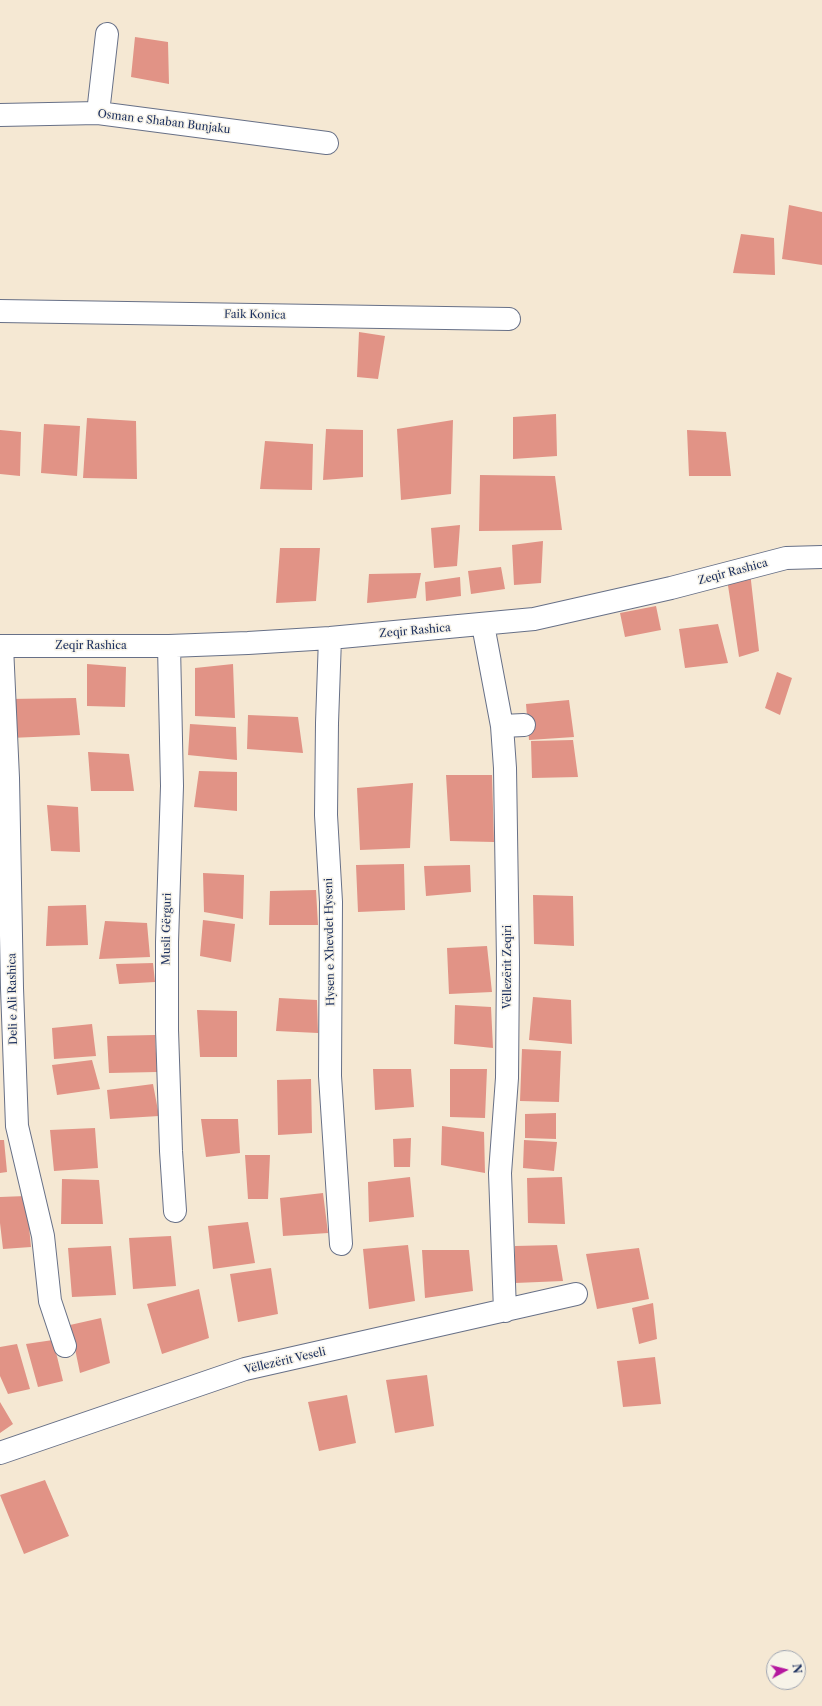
<!DOCTYPE html>
<meta charset="utf-8">
<style>
body{margin:0}
#map{position:relative;width:822px;height:1706px;overflow:hidden;background:#f5e8d3;font-family:"Libre Caslon Text",serif}
canvas{display:block}
.north{position:absolute;left:766px;top:1650px;width:40px;height:40px;box-sizing:border-box;background:#f7f3e8;border:1px solid #9fa5b1;border-radius:50%;rotate:83deg;font-size:11px;font-weight:700;line-height:16px;text-align:center;color:#1b2f5e}
.north::after{content:'';display:block;margin:auto;width:14px;height:18px;background:#b5179e;clip-path:polygon(50% 0,100% 100%,50% 72%,0 100%)}
</style>
<div id="map">
<canvas width="822" height="1706"></canvas>
<div class="north">N</div>
</div>
<script>
const c = document.querySelector('canvas').getContext('2d');
c.lineJoin = 'round';
function fill(path, color) { c.fillStyle = color; c.fill(path, 'evenodd'); }
const poly = rows => new Path2D(rows.map(r => 'M' + r).join(''));
function trace(path, color, width, dash) { c.strokeStyle = color; c.lineWidth = width; c.lineCap = dash ? 'butt' : 'round'; c.setLineDash(dash || []); c.stroke(path); }
function drawText(font, color, halo, rows, align = 'center') {
  c.font = font + ' "Libre Caslon Text",serif'; c.lineWidth = 3; c.setLineDash([]); c.textBaseline = 'middle'; c.strokeStyle = halo; c.fillStyle = color; for (const [text, x, y, turn = 0] of rows) {
    c.save(); c.translate(x, y); c.rotate((+turn || 0) * Math.PI / 180); c.textAlign = isNaN(turn) ? turn : align; if (halo) c.strokeText(text, 0, 0); c.fillText(text, 0, 0); c.restore();
  }
}
fill(poly([
 [135,37,168,42,169,84,131,77],
 [789,205,822,212,822,265,782,259],
 [741,234,774,238,775,275,733,273],
 [359,332,385,336,378,379,357,377],
 [556,414,557,456,513,459,513,417],
 [87,418,136,421,137,479,83,478],
 [453,420,451,494,401,500,397,429],
 [44,424,80,426,77,476,41,473],
 [326,429,363,430,363,477,323,480],
 [0,430,21,432,20,476,0,474],
 [687,430,726,432,731,476,689,476],
 [265,441,313,444,312,490,260,489],
 [480,475,555,476,562,530,479,531],
 [460,525,457,566,434,568,431,528],
 [543,541,541,583,514,585,512,545],
 [280,548,320,548,316,601,276,603],
 [501,567,505,589,471,594,468,571],
 [750,572,759,651,739,657,727,579],
 [421,573,416,598,367,603,369,574],
 [460,577,461,596,426,601,425,582],
 [656,606,661,630,625,637,620,613],
 [718,624,728,663,685,668,679,629],
 [87,664,126,667,125,707,87,706],
 [233,664,235,718,195,716,195,668],
 [777,672,792,678,780,715,765,708],
 [76,698,80,735,10,738,8,699],
 [569,700,574,737,529,740,526,704],
 [248,715,298,717,303,753,247,749],
 [190,724,236,727,237,760,188,755],
 [573,740,578,777,532,778,531,741],
 [88,752,129,754,134,791,91,791],
 [199,771,237,772,237,811,194,807],
 [446,775,492,775,494,842,450,841],
 [413,783,410,848,360,850,357,788],
 [47,805,78,807,80,852,51,851],
 [404,864,405,910,358,912,356,865],
 [470,865,471,892,426,896,424,866],
 [203,873,244,875,243,919,204,912],
 [316,890,318,925,269,925,270,891],
 [533,895,573,896,574,946,534,944],
 [86,905,88,945,46,946,48,906],
 [203,920,235,924,231,962,200,956],
 [105,921,147,923,150,957,99,959],
 [487,946,492,992,449,994,447,948],
 [153,963,155,982,119,984,116,964],
 [533,997,571,1000,572,1044,529,1040],
 [279,998,317,1000,318,1033,276,1031],
 [455,1005,491,1007,493,1048,454,1044],
 [197,1010,237,1011,237,1057,200,1057],
 [92,1024,96,1056,54,1059,52,1028],
 [155,1035,157,1072,109,1073,107,1036],
 [522,1049,561,1051,559,1102,520,1101],
 [92,1060,100,1089,57,1095,52,1065],
 [373,1069,411,1069,414,1107,375,1110],
 [450,1069,487,1069,485,1118,450,1117],
 [311,1079,312,1133,278,1135,277,1080],
 [153,1084,159,1116,110,1119,107,1090],
 [556,1113,556,1139,525,1138,525,1114],
 [201,1119,238,1119,240,1153,206,1157],
 [442,1126,484,1132,485,1173,441,1165],
 [95,1128,98,1168,54,1171,50,1130],
 [411,1138,410,1167,394,1167,393,1139],
 [0,1140,4,1140,7,1172,0,1173],
 [524,1140,557,1142,554,1171,523,1168],
 [245,1155,270,1155,268,1199,248,1199],
 [410,1177,414,1217,369,1222,368,1182],
 [562,1177,565,1224,528,1223,527,1178],
 [62,1179,99,1180,103,1224,61,1224],
 [323,1193,328,1233,283,1236,280,1198],
 [26,1196,31,1247,3,1249,0,1223,0,1197],
 [248,1222,255,1263,213,1269,208,1226],
 [171,1236,176,1286,133,1289,129,1238],
 [408,1245,415,1301,369,1309,363,1249],
 [557,1245,563,1281,515,1283,515,1246],
 [111,1246,116,1295,72,1297,68,1248],
 [639,1248,649,1299,597,1309,586,1254],
 [422,1250,469,1250,473,1291,425,1298],
 [271,1268,278,1314,238,1322,230,1274],
 [199,1289,209,1338,162,1354,147,1304],
 [653,1303,657,1339,639,1344,632,1308],
 [101,1318,110,1363,80,1373,70,1325],
 [53,1340,63,1381,38,1387,26,1344],
 [17,1344,30,1389,8,1394,0,1376,0,1347],
 [655,1357,661,1404,623,1407,617,1361],
 [427,1375,434,1426,395,1433,386,1380],
 [347,1395,356,1443,319,1451,308,1402],
 [0,1402,13,1424,0,1433],
 [45,1480,69,1536,24,1554,0,1495]
]), '#e19386');
const minor = poly([
 [98,113,107,34],
 [0,115,98,113,327,143],
 [0,311,509,319],
 [483,625,502,726,505,768,508,962,507,1078,500,1173,505,1311],
 [330,638,327,723,326,815,331,902,330,1076,341,1244],
 [0,646,169,646,248,643,330,638,534,619,671,588,786,558,822,557],
 [2,646,8,778,12,988,17,1126,43,1236,50,1301,65,1346],
 [169,646,172,786,167,942,167,1030,171,1151,175,1211],
 [502,726,524,725],
 [0,1453,245,1369,576,1294]
]);
trace(minor, '#677087', 24);
trace(minor, '#fff', 22);
drawText('11px', '#1b2f5e', '#f7f3e8', [
 ["Osman e Shaban Bunjaku",164,122,7],
 ["Faik Konica",255,315,1],
 ["Zeqir Rashica",733,572,-15],
 ["Zeqir Rashica",415,631,-5],
 ["Zeqir Rashica",91,646],
 ["Musli Gërguri",167,929,-89],
 ["Hysen e Xhevdet Hyseni",330,942,-91],
 ["Vëllezërit Zeqiri",508,967,-90],
 ["Deli e Ali Rashica",13,999,-91],
 ["Vëllezërit Veseli",285,1361,-13]
]);
</script>
